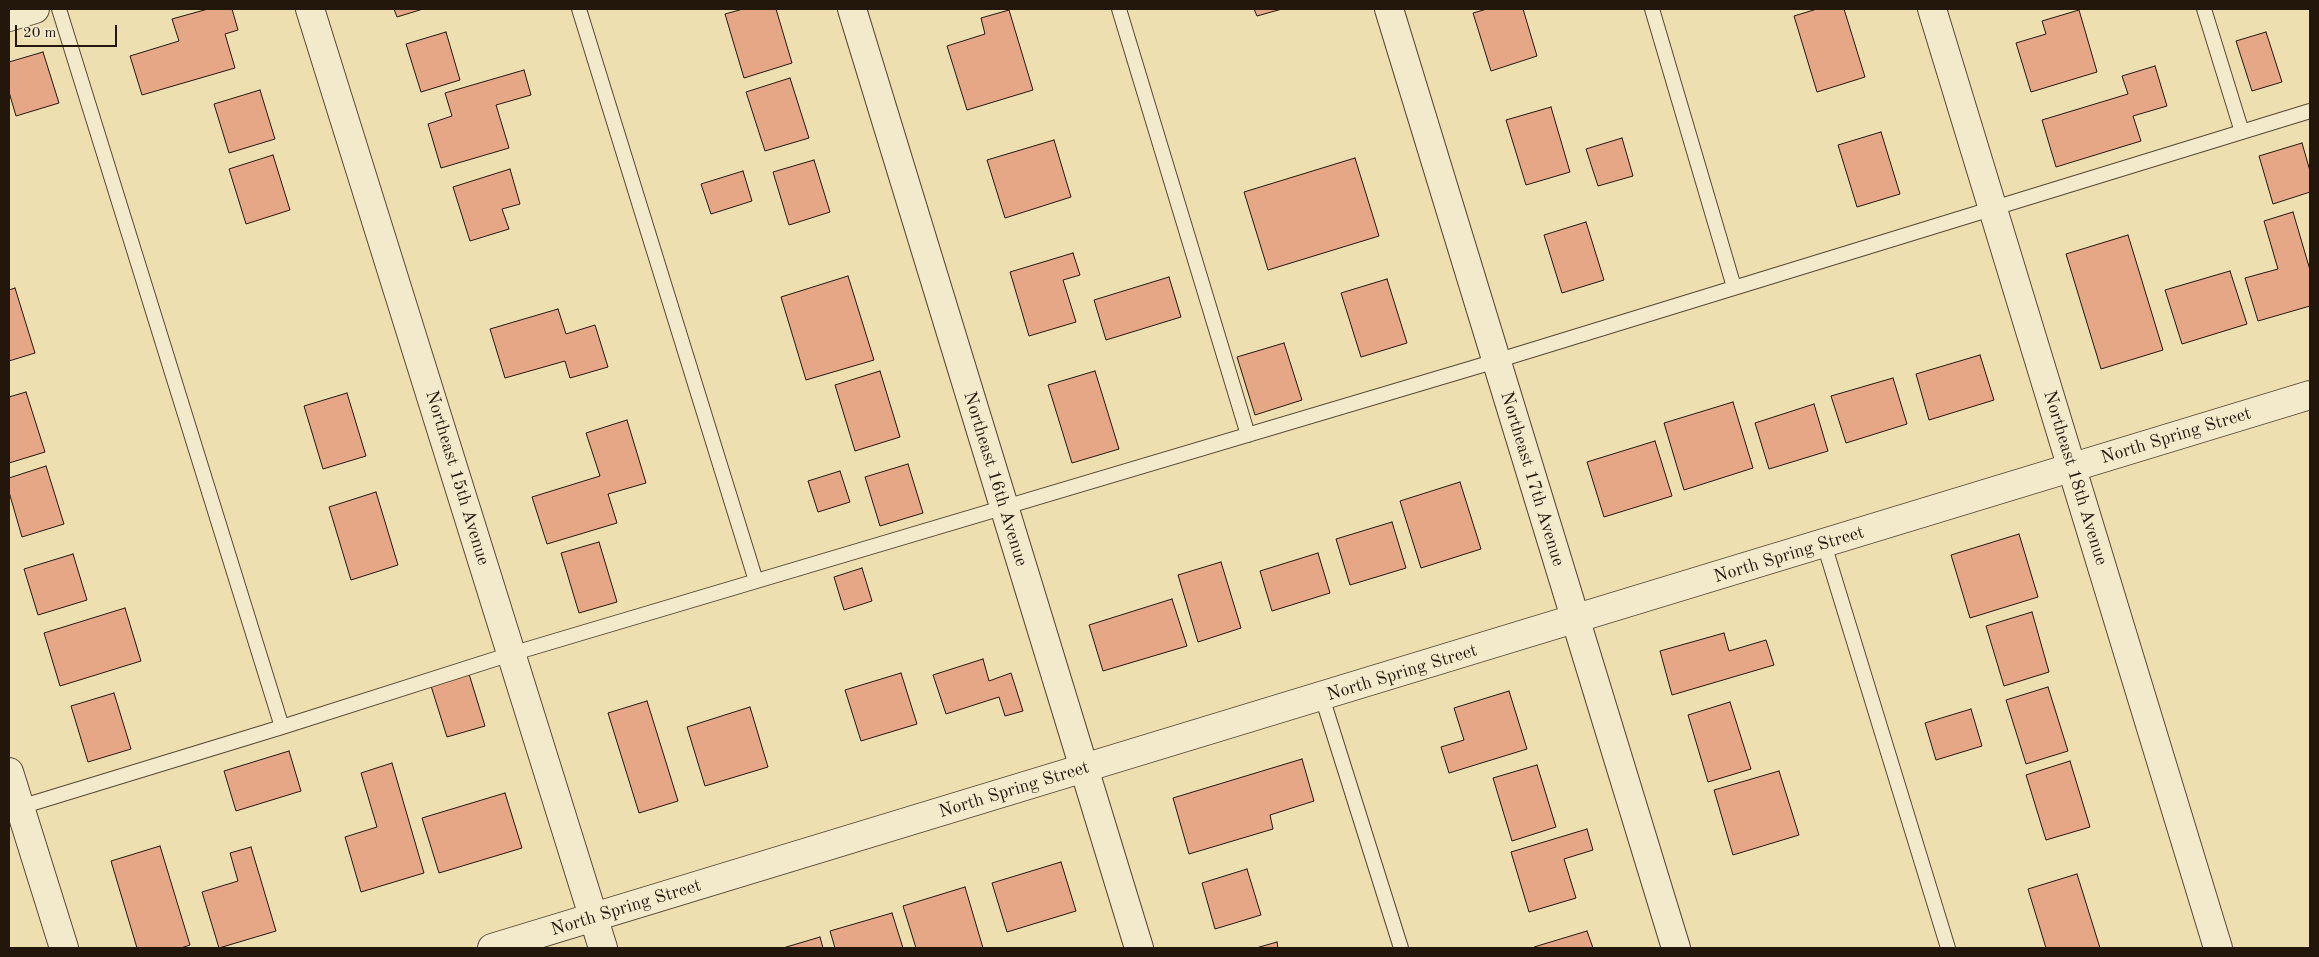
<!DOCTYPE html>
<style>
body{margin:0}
#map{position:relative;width:2319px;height:957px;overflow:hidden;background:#eddfb0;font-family:"Old Standard TT",serif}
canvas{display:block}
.frame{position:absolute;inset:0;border:10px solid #23170b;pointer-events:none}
.scale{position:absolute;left:15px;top:25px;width:102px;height:22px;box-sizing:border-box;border:2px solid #23170b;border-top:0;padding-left:6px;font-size:15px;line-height:18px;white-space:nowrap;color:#23170b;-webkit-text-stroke:4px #f3eacc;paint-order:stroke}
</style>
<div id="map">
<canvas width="2319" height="957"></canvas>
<div class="frame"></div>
<div class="scale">20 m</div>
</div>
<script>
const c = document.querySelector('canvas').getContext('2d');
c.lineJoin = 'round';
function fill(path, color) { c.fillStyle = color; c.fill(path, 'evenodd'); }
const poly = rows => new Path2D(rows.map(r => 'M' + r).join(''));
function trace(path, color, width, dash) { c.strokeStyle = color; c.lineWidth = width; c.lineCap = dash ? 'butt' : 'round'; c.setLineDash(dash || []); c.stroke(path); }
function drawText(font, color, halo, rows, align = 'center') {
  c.font = font + ' "Old Standard TT",serif'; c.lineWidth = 4; c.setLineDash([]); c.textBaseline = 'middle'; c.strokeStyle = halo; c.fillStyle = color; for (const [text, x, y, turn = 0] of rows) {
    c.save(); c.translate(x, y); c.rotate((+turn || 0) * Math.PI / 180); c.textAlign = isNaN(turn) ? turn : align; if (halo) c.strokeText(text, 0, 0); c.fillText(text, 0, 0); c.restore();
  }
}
const building = poly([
 [208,9,232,9,238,30,225,34,235,68,142,95,130,56,179,41,172,19,208,9],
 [394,9,423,9,397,17,394,9],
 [743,9,776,9,792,63,744,78,725,14,743,9],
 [1254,9,1282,9,1257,16,1254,9],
 [1487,9,1523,9,1537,56,1491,71,1473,13,1487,9],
 [1817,9,1844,9,1865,77,1817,92,1794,16,1817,9],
 [1009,10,1033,90,967,110,947,46,985,34,981,18,1009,10],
 [2079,10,2097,72,2031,92,2016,43,2046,34,2042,21,2079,10],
 [446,32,460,80,421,92,406,44,446,32],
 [2266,32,2282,82,2252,91,2236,41,2266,32],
 [43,52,59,103,16,116,9,92,9,62,43,52],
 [2155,66,2167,106,2133,116,2141,141,2056,167,2042,120,2128,94,2122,76,2155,66],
 [524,70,531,95,496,105,509,148,441,168,428,124,452,116,445,93,524,70],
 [790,78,809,138,765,151,746,92,790,78],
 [260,90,275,139,229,153,214,104,260,90],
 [1551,107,1570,172,1526,185,1506,120,1551,107],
 [1881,132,1900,194,1857,207,1838,145,1881,132],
 [1622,138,1633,176,1598,186,1586,149,1622,138],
 [1054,140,1071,197,1005,218,987,160,1054,140],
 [2302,143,2310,171,2310,192,2273,204,2259,156,2302,143],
 [273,155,290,210,246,224,229,169,273,155],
 [1355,158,1379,236,1268,270,1244,192,1355,158],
 [814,160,830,212,789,225,773,172,814,160],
 [510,169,520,204,502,209,509,229,470,241,453,187,510,169],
 [743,171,752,201,711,214,701,184,743,171],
 [2293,212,2310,270,2310,306,2258,321,2245,278,2278,269,2264,221,2293,212],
 [1586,222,1604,280,1562,293,1544,235,1586,222],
 [2128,235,2163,350,2101,369,2066,254,2128,235],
 [1073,253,1080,275,1063,280,1076,322,1029,336,1010,272,1073,253],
 [2230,271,2247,324,2182,344,2165,290,2230,271],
 [848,276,874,360,806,380,781,297,848,276],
 [1169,277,1181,317,1106,340,1094,300,1169,277],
 [1387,279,1407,343,1361,357,1341,293,1387,279],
 [15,288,35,353,9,361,9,290,15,288],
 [558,309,566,334,595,325,608,367,570,378,565,361,505,378,490,329,558,309],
 [1284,343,1302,400,1255,415,1237,357,1284,343],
 [1980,355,1994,400,1929,420,1916,374,1980,355],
 [880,371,900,437,855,451,835,385,880,371],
 [1095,371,1119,449,1072,463,1048,385,1095,371],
 [1893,378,1907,424,1846,443,1831,396,1893,378],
 [26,392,45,452,9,463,9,397,26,392],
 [347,393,366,456,323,469,304,406,347,393],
 [1733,402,1753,468,1684,490,1664,423,1733,402],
 [1814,404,1828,451,1769,469,1755,423,1814,404],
 [627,420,646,483,608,494,617,523,547,544,532,497,600,476,586,433,627,420],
 [1655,441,1672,496,1604,517,1587,462,1655,441],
 [908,464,923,513,880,526,865,477,908,464],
 [46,466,64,524,22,537,9,492,9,478,46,466],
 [840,471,850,502,818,512,808,481,840,471],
 [1460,482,1481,549,1421,568,1400,501,1460,482],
 [376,492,398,565,351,580,329,507,376,492],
 [1392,522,1406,568,1350,585,1336,539,1392,522],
 [2019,534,2038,597,1970,618,1951,555,2019,534],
 [599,542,617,602,579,613,561,553,599,542],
 [1318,553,1330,593,1272,611,1260,571,1318,553],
 [73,554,87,600,38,615,24,569,73,554],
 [1221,562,1241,628,1198,642,1178,575,1221,562],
 [862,568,872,601,844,610,834,577,862,568],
 [1172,599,1187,646,1103,671,1089,625,1172,599],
 [125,608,141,661,60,686,44,633,125,608],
 [2032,612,2049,672,2004,686,1986,626,2032,612],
 [1724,633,1729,651,1766,640,1774,665,1672,695,1660,651,1724,633],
 [983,659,989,681,1011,673,1023,711,1005,716,999,697,946,714,933,675,983,659],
 [901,673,917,724,861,741,845,690,901,673],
 [469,674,485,726,447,737,431,686,469,674],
 [2048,687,2068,751,2026,764,2006,700,2048,687],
 [1509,691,1527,749,1449,773,1441,747,1464,740,1454,708,1509,691],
 [114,693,131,749,88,762,71,706,114,693],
 [647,701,678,801,639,813,608,713,647,701],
 [1730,702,1751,769,1708,782,1688,715,1730,702],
 [750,707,768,767,705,786,687,727,750,707],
 [1971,709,1982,746,1936,760,1925,723,1971,709],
 [289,751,301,791,236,811,224,771,289,751],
 [1302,759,1314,801,1270,815,1273,829,1189,854,1173,798,1302,759],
 [2070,761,2090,827,2046,840,2026,775,2070,761],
 [392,763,424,873,361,892,345,837,377,827,361,773,392,763],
 [1537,765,1556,827,1512,841,1493,778,1537,765],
 [1779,771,1799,835,1733,855,1714,790,1779,771],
 [505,793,522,848,439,873,422,818,505,793],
 [1587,829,1593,850,1564,859,1576,898,1529,912,1511,852,1587,829],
 [160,846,190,945,181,948,137,948,111,861,160,846],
 [251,847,276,931,219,948,202,892,238,881,230,853,251,847],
 [1061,862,1076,911,1007,932,992,883,1061,862],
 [1247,869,1261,915,1215,929,1202,883,1247,869],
 [2077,874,2100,948,2046,948,2028,889,2077,874],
 [965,887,983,948,916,948,903,906,965,887],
 [892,913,903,948,835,948,830,931,892,913],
 [1587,931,1593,948,1534,948,1534,947,1587,931],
 [820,937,823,948,783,948,820,937],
 [1277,942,1278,948,1256,948,1277,942]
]);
fill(building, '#e6a786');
trace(building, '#23170b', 1);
const service = poly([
 [59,9,282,727],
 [579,9,756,581],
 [1119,9,1248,435],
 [1652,9,1734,287],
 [2204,9,2242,132],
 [1824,544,1948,948],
 [1322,697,1401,948],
 [17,808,282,727,511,654,1496,361,2310,111]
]);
const minor = poly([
 [310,9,603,948],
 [1389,9,1676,948],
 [1932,9,2218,948],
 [9,17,35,9],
 [9,772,64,948],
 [492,948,1084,768]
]);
const tertiary = poly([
 [852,9,1139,948],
 [1084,768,2310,395]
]);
trace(service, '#564934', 16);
trace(minor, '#564934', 30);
trace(tertiary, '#564934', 30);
trace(service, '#f3eacc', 14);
trace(minor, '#f3eacc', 28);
trace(tertiary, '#f3eacc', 28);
drawText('18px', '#23170b', '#f3eacc', [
 ["North Spring Street",2176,436,-17],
 ["Northeast 15th Avenue",457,478,73],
 ["Northeast 18th Avenue",2075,478,73],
 ["Northeast 16th Avenue",995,479,73],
 ["Northeast 17th Avenue",1532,479,73],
 ["North Spring Street",1789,555,-17],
 ["North Spring Street",1402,673,-17],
 ["North Spring Street",1014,790,-17],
 ["North Spring Street",626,908,-17]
]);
</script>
